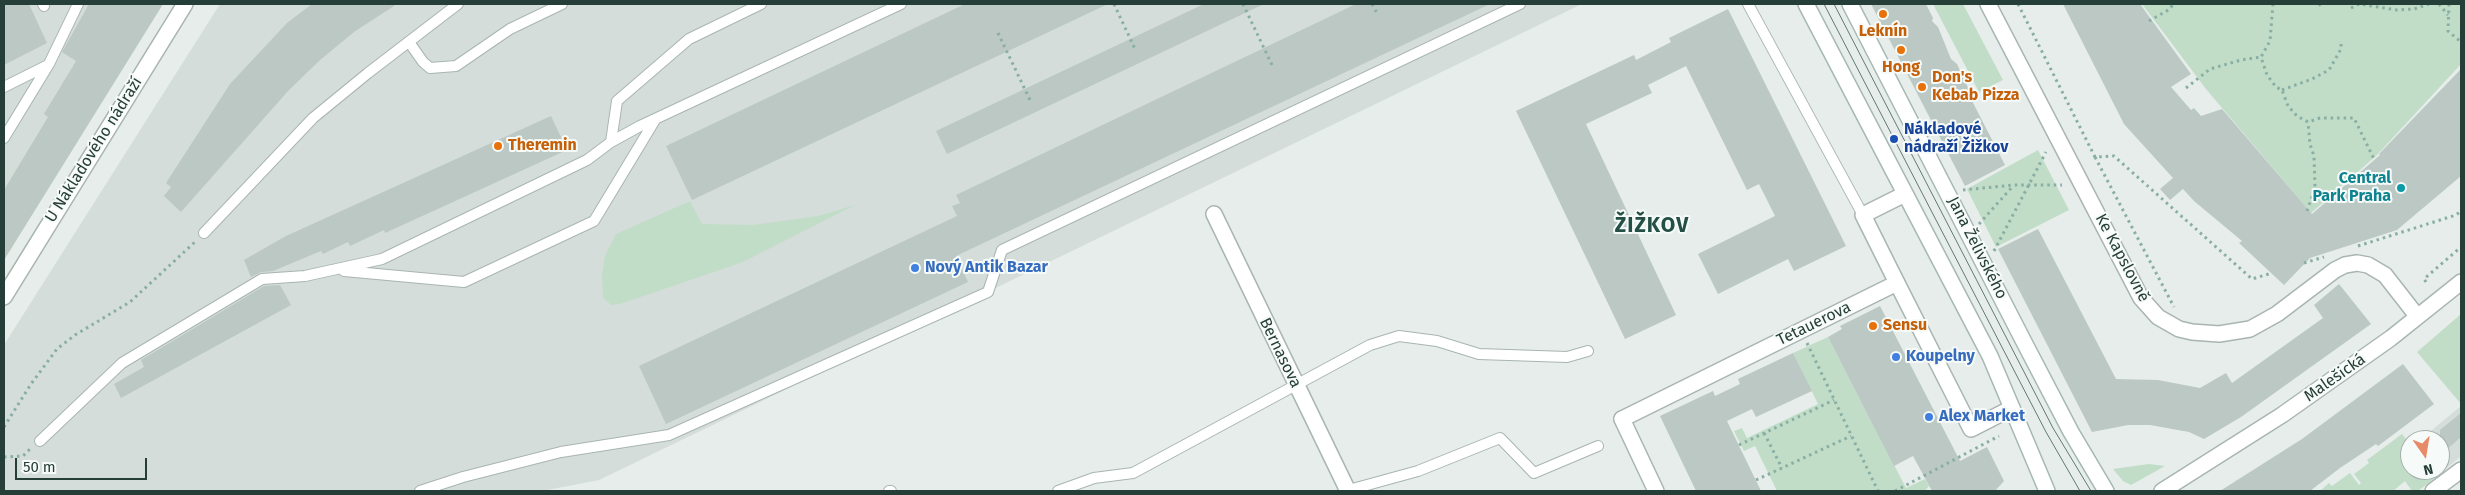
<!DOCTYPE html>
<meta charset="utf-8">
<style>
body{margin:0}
#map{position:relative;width:2465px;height:495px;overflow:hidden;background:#e6edea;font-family:"Fira Sans",sans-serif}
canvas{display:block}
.frame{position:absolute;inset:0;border:5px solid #263e38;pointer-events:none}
.north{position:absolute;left:2400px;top:430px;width:50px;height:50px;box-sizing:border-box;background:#f6faf8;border:1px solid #a3afab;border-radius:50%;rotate:167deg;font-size:14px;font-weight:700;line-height:20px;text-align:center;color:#263e38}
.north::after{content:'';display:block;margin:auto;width:18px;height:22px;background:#e78a6a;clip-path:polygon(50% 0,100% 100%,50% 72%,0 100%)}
.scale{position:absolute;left:15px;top:458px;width:132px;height:22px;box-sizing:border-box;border:2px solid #263e38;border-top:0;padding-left:6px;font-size:15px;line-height:18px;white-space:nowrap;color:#263e38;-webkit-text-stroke:4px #f6faf8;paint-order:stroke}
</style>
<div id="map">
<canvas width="2465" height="495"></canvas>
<div class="frame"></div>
<div class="north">N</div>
<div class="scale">50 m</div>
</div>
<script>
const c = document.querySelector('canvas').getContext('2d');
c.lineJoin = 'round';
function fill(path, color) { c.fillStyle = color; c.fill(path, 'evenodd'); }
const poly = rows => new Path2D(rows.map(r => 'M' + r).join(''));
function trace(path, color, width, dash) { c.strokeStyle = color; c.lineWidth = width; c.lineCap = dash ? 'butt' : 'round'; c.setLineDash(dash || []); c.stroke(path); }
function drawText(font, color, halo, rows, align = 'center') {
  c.font = font + ' "Fira Sans",sans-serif'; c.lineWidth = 4; c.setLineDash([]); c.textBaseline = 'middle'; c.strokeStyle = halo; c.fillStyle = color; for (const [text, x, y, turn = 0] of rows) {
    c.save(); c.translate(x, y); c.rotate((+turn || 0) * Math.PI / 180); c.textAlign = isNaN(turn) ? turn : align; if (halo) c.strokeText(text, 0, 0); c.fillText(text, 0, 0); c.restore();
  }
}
fill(poly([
 [4,4,163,4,4,260],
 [220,4,1582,4,599,480,542,491,4,491,4,345],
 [2461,406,2461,456,2436,477,2430,470,2440,470,2440,440,2420,440]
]), '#d4ddd9');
fill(poly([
 [1933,4,1963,4,2003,80,1979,92],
 [2142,4,2461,4,2461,64,2377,155,2311,213,2206,89],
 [2038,150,2069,210,1996,247,1967,189],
 [690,201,702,224,753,225,818,216,855,205,743,262,620,304,611,305,603,297,602,275,605,256,616,234],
 [2461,314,2461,404,2417,352],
 [1828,337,1906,488,1925,479,1929,486,1925,491,1777,491,1755,446,1744,451,1734,431,1742,428,1747,438,1818,404,1793,353],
 [2402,434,2410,444,2410,470,2430,470,2436,477,2418,491,2412,491,2405,481,2393,491,2320,491,2329,483,2332,486,2350,473,2359,485,2361,483,2354,474,2369,463,2367,460],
 [2149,464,2165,466,2131,485,2123,481,2113,469]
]), '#c1ddc8');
fill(poly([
 [4,4,29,4,47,43,4,65],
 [89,4,163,4,4,260,4,190,48,117,44,114,76,61,62,52],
 [312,4,397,4,354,32,320,60,288,91,181,212,164,196,171,187,166,183,230,84,287,23],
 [965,4,1108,4,692,200,666,146],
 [1204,4,1264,4,947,154,936,131],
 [1356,4,1490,4,956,256,968,282,666,424,639,366,957,216,952,206,960,203,956,195],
 [1871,4,1926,4,1933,18,1932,21,1938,27,1951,59,1957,64,1970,92,1969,95,2005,165,1965,186],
 [2063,4,2140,4,2191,74,2171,87,2191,110,2194,108,2201,116,2222,109,2312,214,2380,155,2379,154,2461,69,2461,176,2397,230,2310,258,2284,285,2239,243,2242,241,2194,201,2183,189,2170,200,2160,189,2173,178,2124,124],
 [1728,9,1846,246,1794,271,1788,259,1718,294,1698,254,1775,216,1759,184,1747,190,1686,66,1648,85,1652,93,1586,124,1676,315,1625,339,1516,111,1634,55,1636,60,1671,42,1669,38],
 [551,116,567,150,385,233,384,230,350,246,348,242,323,254,321,251,273,271,261,272,251,277,244,260,286,236],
 [2038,229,2116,379,2158,380,2200,388,2226,373,2232,383,2323,318,2314,305,2339,284,2371,324,2241,417,2204,439,2189,432,2150,425,2128,425,2092,432,1998,249],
 [280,285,291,305,121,398,114,384,144,367,141,360,264,286],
 [1880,306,1960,461,1987,447,2004,481,1995,491,1932,491,1913,456,1894,466,1828,337,1842,329,1840,326],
 [1793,353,1812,391,1756,417,1752,409,1727,421,1761,491,1696,491,1660,416,1713,391,1715,396,1740,384,1738,379],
 [2403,364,2434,404,2378,446,2376,444,2340,468,2310,491,2220,491,2302,439],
 [2461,413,2461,437,2440,455,2440,430]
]), '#bbc8c3');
const service = poly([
 [43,4,44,6],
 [1748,4,1863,215],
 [409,42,423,62,430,68,456,66,510,29,562,4],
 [4,87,48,65],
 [4,138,49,64,78,4],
 [611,142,617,101,689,39,761,4],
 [204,233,313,118,368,73,458,4],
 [344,271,464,282,594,221,655,120],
 [40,441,122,363,262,279,305,276,382,259,587,160,611,142,640,126,901,4],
 [420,491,463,477,561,452,669,435,988,292,1002,250,1520,4],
 [889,491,891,491],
 [1058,491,1094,478,1133,473,1370,345,1399,336,1437,341,1479,354,1567,357,1588,351],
 [1345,491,1418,471,1500,438,1534,473,1598,446]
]);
const pedestrian = poly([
 [1622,419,1897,283]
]);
const minor = poly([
 [1988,4,2141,298,2158,317,2179,329,2192,332,2219,334,2250,329,2277,314,2335,270,2345,265,2357,263,2368,265,2385,275,2417,316],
 [1905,194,1863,215,1897,283,1971,429,2012,408],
 [1214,214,1348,491],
 [1622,419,1656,491],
 [2162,491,2282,415,2391,338,2461,282],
 [2433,491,2461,470]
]);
const tertiary = poly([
 [4,297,185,4]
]);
const secondary = poly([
 [1806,4,1990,356,2047,491],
 [1850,4,2024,342,2071,432,2106,491]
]);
trace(service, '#a9b5b1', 12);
trace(pedestrian, '#a9b5b1', 18);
trace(minor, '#a9b5b1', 18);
trace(tertiary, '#a9b5b1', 18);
trace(secondary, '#a5b8b2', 18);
trace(poly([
 [1114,4,1135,49],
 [1243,4,1272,65],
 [1372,4,1377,13],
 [2018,4,2095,157,2114,156,2252,279,2272,273],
 [2273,4,2270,41,2261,57,2267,75,2276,87,2282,90,2288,106,2297,116,2308,122,2320,118,2354,118,2374,159],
 [2319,4,2322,7],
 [2439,4,2448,15],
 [2449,4,2448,31,2461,42],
 [2351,8,2359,4,2397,10,2414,9,2429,4],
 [2149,21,2170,9,2173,4],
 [998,33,1030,100],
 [2186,88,2210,69,2241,60,2261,57],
 [2282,90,2312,79,2329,70,2341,49,2341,41],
 [2095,157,2174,307],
 [1963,190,2014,185,2062,185],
 [2307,211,2315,188,2314,156,2310,144,2308,122],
 [1979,224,2013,186],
 [2358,246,2456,215,2461,211],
 [1994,251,2046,152],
 [2304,263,2324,257],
 [2426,282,2424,279,2461,247],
 [1807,343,1878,491],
 [4,427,31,384,57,349,75,335,130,302,196,241],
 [1764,433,1782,468],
 [1739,445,1834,400],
 [4,457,23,456,30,449],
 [1756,480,1851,436],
 [1895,491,1999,436]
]), '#89aea3', 3, [2.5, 4]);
trace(service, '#fff', 10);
trace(pedestrian, '#fff', 15);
trace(minor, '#fff', 15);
trace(tertiary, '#fff', 15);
trace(secondary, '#fff', 15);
trace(poly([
 [1824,4,2046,432,2080,491],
 [1834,4,2053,428,2091,491]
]), '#617973', 1);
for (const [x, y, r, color] of [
 [1883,14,5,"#e8710a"],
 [1901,50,5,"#e8710a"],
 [1922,87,5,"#e8710a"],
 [1894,139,5,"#1a4fb4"],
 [498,146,5,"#e8710a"],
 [2401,188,5,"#0f9aa8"],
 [915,268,5,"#3f7fe0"],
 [1873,326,5,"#e8710a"],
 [1896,357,5,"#3f7fe0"],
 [1929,417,5,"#3f7fe0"]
]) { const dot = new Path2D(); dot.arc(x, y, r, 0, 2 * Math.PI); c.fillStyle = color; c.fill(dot); trace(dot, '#f6faf8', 2); }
drawText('bold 16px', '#c56008', '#f6faf8', [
 ["Leknín",1883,32,"center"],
 ["Hong",1901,68,"center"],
 ["Don's",1932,78],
 ["Kebab Pizza",1932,96],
 ["Theremin",508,146],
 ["Sensu",1883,326]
], 'left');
drawText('bold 16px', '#164399', '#f6faf8', [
 ["Nákladové",1904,130],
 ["nádraží Žižkov",1904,148]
], 'left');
drawText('16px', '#263e38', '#f6faf8', [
 ["U Nákladového nádraží",94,150,-58],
 ["Jana Želivského",1977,248,63],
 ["Ke Kapslovně",2122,258,62],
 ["Tetauerova",1814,324,-26],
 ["Bernasova",1280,353,64],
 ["Malešická",2335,378,-35]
]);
drawText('bold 16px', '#0d838f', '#f6faf8', [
 ["Central",2391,179],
 ["Park Praha",2391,197]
], 'right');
drawText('bold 16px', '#366cbe', '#f6faf8', [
 ["Nový Antik Bazar",925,268],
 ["Koupelny",1906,357],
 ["Alex Market",1939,417]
], 'left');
c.letterSpacing = '1px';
drawText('bold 21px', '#234f45', '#f6faf8', [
 ["ŽIŽKOV",1652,226]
]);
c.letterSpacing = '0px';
</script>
